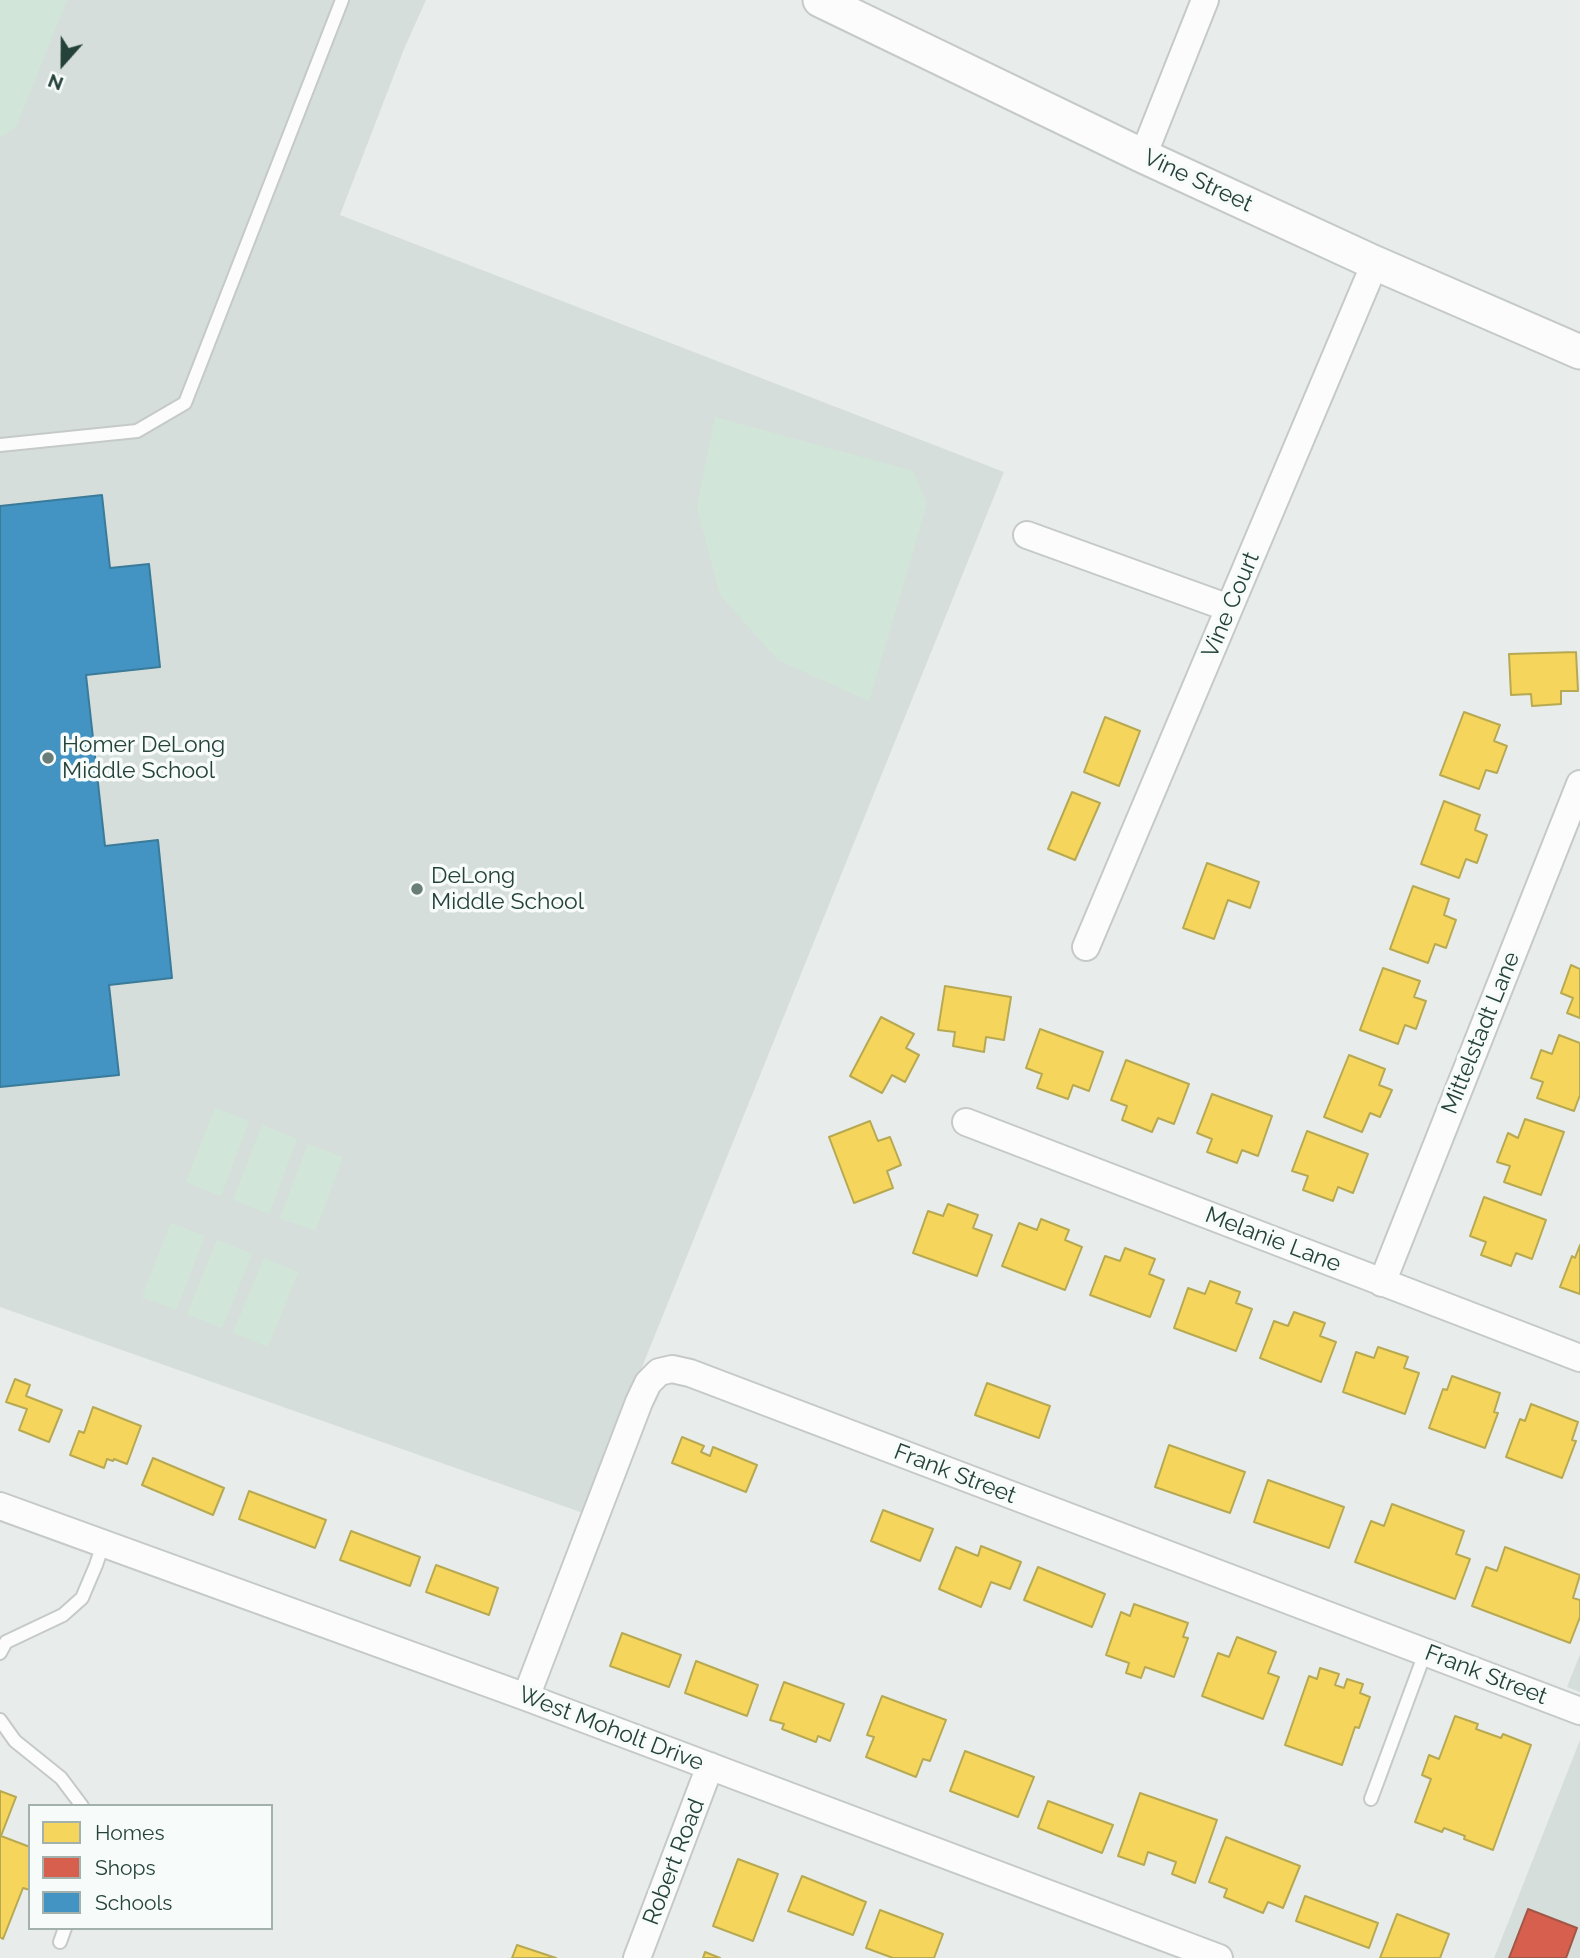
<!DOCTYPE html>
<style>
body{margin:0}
#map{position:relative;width:1580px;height:1958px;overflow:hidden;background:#e8edeb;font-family:Raleway,sans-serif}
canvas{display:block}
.legend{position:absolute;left:28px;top:1804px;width:245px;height:126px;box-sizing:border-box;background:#f7fbf9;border:2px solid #a3b1ad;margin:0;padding:9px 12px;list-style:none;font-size:21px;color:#24423a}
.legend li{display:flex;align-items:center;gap:14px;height:35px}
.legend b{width:35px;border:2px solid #a3b1ad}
.north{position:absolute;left:28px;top:28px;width:70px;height:70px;-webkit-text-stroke:5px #f7fbf9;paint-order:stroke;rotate:201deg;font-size:19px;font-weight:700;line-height:28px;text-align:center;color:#24423a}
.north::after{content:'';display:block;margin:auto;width:24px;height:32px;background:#24423a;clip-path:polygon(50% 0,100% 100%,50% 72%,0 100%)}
</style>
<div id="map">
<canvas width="1580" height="1958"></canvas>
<ul class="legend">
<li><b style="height:19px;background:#f6d55c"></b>Homes</li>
<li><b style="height:19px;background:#d6604d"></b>Shops</li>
<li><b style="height:19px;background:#4393c3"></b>Schools</li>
</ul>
<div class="north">N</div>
</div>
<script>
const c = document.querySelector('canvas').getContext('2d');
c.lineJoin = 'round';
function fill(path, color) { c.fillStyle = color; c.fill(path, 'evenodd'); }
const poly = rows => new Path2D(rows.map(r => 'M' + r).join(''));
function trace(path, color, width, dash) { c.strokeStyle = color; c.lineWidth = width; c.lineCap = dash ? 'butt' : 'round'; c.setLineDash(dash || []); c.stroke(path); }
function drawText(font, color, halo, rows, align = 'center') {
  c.font = font + ' Raleway,sans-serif'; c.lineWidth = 7; c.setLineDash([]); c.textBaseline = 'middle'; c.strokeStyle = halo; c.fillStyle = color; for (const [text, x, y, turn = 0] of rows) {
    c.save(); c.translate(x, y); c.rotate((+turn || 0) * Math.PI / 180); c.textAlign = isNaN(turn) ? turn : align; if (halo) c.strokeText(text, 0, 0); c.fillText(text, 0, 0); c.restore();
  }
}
fill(poly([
 [0,0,426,0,404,49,340,215,1004,472,583,1513,0,1307],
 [1580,1654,1580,1692,1567,1687],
 [1580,1740,1580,1958,1494,1958]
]), '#d6dedb');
fill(poly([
 [0,0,67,0,16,127,0,138],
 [715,417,913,471,927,504,869,701,778,660,720,595,697,507],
 [215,1108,249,1121,221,1196,186,1182],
 [262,1125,297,1139,269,1214,233,1200],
 [308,1144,343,1157,315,1231,280,1218],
 [171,1223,205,1236,176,1310,142,1297],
 [217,1240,252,1254,222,1328,187,1314],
 [264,1258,298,1272,268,1347,233,1333]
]), '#d1e6d8');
const homes = poly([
 [1576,652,1578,691,1561,691,1561,704,1532,706,1531,694,1511,695,1509,654,1576,652],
 [1464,712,1500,725,1494,741,1507,746,1497,773,1486,770,1479,789,1440,775,1464,712],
 [1105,717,1140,731,1119,786,1084,772,1105,717],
 [1072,792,1100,803,1075,860,1048,849,1072,792],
 [1444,801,1480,815,1475,830,1487,835,1477,863,1466,859,1459,878,1421,864,1444,801],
 [1207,863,1259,882,1250,908,1228,900,1214,939,1183,928,1207,863],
 [1413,886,1449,899,1444,915,1456,920,1446,948,1435,944,1428,963,1390,949,1413,886],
 [1571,965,1580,969,1580,1018,1567,1013,1573,998,1561,993,1571,965],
 [1383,968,1420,981,1414,997,1426,1001,1416,1029,1405,1025,1398,1044,1360,1030,1383,968],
 [945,986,1011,997,1004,1040,986,1037,984,1052,953,1046,955,1032,938,1030,945,986],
 [881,1017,914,1034,906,1048,919,1055,905,1082,892,1075,882,1093,850,1076,881,1017],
 [1040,1029,1103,1052,1089,1091,1073,1085,1068,1099,1037,1088,1042,1074,1026,1068,1040,1029],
 [1559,1035,1580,1043,1580,1095,1574,1111,1537,1098,1543,1082,1531,1078,1541,1050,1552,1054,1559,1035],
 [1349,1055,1385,1069,1379,1085,1392,1090,1380,1117,1370,1113,1362,1132,1324,1117,1349,1055],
 [1126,1060,1189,1084,1174,1124,1158,1118,1152,1132,1122,1120,1127,1106,1111,1100,1126,1060],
 [1212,1094,1272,1116,1258,1156,1242,1150,1237,1163,1207,1152,1212,1139,1197,1133,1212,1094],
 [1525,1119,1564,1132,1541,1195,1504,1182,1510,1166,1497,1162,1508,1133,1518,1138,1525,1119],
 [870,1121,878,1141,890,1137,901,1165,887,1171,893,1188,854,1203,829,1137,870,1121],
 [1307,1131,1368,1154,1353,1193,1338,1187,1333,1201,1303,1190,1308,1176,1292,1171,1307,1131],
 [1484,1197,1546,1220,1532,1259,1516,1253,1511,1266,1481,1255,1486,1242,1470,1236,1484,1197],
 [948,1204,978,1215,973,1228,992,1235,977,1276,913,1253,928,1211,943,1216,948,1204],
 [1041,1219,1069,1230,1065,1240,1082,1247,1065,1290,1002,1266,1019,1223,1037,1230,1041,1219],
 [1580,1245,1580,1294,1560,1287,1572,1256,1575,1258,1580,1245],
 [1125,1248,1155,1259,1149,1274,1164,1280,1150,1317,1090,1295,1105,1256,1120,1261,1125,1248],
 [1210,1281,1240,1292,1236,1303,1252,1309,1236,1351,1174,1328,1188,1288,1205,1294,1210,1281],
 [1294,1312,1325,1323,1320,1336,1336,1342,1321,1382,1260,1358,1274,1321,1288,1326,1294,1312],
 [1378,1347,1408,1357,1404,1368,1419,1373,1405,1414,1343,1392,1356,1352,1374,1358,1378,1347],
 [1452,1376,1500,1393,1494,1412,1498,1413,1485,1448,1429,1428,1443,1389,1447,1390,1452,1376],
 [15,1379,30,1385,26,1396,62,1410,49,1442,19,1430,27,1409,6,1402,15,1379],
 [987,1383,1050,1406,1039,1438,975,1415,987,1383],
 [1531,1404,1578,1422,1572,1440,1576,1441,1562,1478,1506,1457,1520,1419,1525,1421,1531,1404],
 [93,1407,141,1426,127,1464,114,1459,113,1461,107,1459,104,1468,70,1455,79,1431,84,1433,93,1407],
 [682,1437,704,1446,701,1452,710,1456,713,1447,757,1465,746,1492,672,1463,682,1437],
 [1169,1445,1245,1472,1230,1513,1155,1487,1169,1445],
 [153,1458,224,1488,213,1515,142,1485,153,1458],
 [1268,1480,1344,1507,1329,1548,1254,1522,1268,1480],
 [249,1491,326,1520,315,1548,239,1519,249,1491],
 [1392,1504,1464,1531,1456,1554,1470,1559,1455,1599,1355,1562,1371,1521,1384,1526,1392,1504],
 [883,1510,933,1529,920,1561,871,1541,883,1510],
 [351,1531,420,1557,410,1586,340,1560,351,1531],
 [981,1546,1021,1562,1010,1589,991,1582,981,1607,939,1589,956,1547,978,1556,981,1546],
 [1505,1547,1580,1575,1573,1598,1580,1600,1580,1617,1570,1643,1472,1606,1486,1567,1497,1571,1505,1547],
 [436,1565,498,1588,489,1615,426,1592,436,1565],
 [1038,1567,1105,1594,1092,1627,1024,1600,1038,1567],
 [1134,1604,1188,1623,1183,1637,1188,1638,1174,1677,1145,1667,1141,1678,1126,1673,1129,1663,1106,1655,1121,1612,1130,1616,1134,1604],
 [622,1633,681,1655,669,1687,610,1666,622,1633],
 [1237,1637,1276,1652,1268,1673,1279,1677,1263,1719,1202,1696,1218,1653,1229,1657,1237,1637],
 [696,1661,758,1685,747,1716,685,1693,696,1661],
 [1320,1668,1339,1674,1335,1685,1344,1688,1347,1679,1363,1684,1360,1693,1370,1697,1359,1728,1355,1727,1342,1765,1285,1745,1309,1676,1317,1679,1320,1668],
 [784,1682,844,1704,830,1741,818,1736,816,1742,782,1729,784,1724,770,1720,784,1682],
 [882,1696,946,1720,930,1761,923,1759,916,1777,866,1757,874,1737,867,1735,882,1696],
 [1455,1716,1478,1724,1476,1729,1501,1738,1503,1734,1531,1745,1493,1850,1464,1839,1465,1836,1444,1828,1442,1832,1415,1822,1431,1779,1422,1775,1429,1755,1439,1759,1455,1716],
 [965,1751,1034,1777,1018,1817,950,1791,965,1751],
 [0,1791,16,1797,1,1836,30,1847,30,1890,23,1888,3,1939,0,1937,0,1791],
 [1140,1793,1217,1820,1195,1883,1172,1874,1176,1862,1148,1852,1144,1865,1118,1856,1140,1793],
 [1048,1801,1113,1825,1102,1853,1038,1828,1048,1801],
 [1226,1837,1300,1866,1283,1908,1268,1902,1263,1913,1224,1897,1227,1889,1209,1882,1226,1837],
 [738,1859,778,1874,753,1941,713,1926,738,1859],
 [802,1876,866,1902,853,1935,788,1911,802,1876],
 [1305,1896,1378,1923,1369,1948,1296,1921,1305,1896],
 [880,1910,943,1934,934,1958,893,1958,866,1948,880,1910],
 [1397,1914,1449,1934,1440,1958,1380,1958,1397,1914],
 [517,1945,556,1958,512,1958,517,1945],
 [705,1952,720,1958,703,1958,705,1952]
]);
fill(homes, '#f6d55c');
trace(homes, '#b7a952', 2);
const shops = poly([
 [1528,1909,1577,1928,1566,1958,1509,1958,1528,1909]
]);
fill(shops, '#d6604d');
trace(shops, '#a15747', 2);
const schools = poly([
 [102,495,110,568,149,564,160,667,86,675,105,846,158,840,172,978,109,985,119,1075,0,1087,0,506,102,495]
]);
fill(schools, '#4393c3');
trace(schools, '#3a7b9a', 2);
const service = poly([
 [0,445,137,431,185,403,342,0],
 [0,1653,6,1642,63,1615,82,1598,96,1565,103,1544],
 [0,1720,15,1741,61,1778,82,1806],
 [1371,1799,1425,1653],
 [60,1942,65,1928]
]);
const minor = poly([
 [1143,156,1205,0],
 [1027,535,1229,608],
 [1086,947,1375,263],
 [966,1122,1580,1358],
 [1382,1283,1580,784],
 [0,1506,526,1697,1219,1958],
 [526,1697,639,1402,648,1383,659,1372,672,1369,690,1373,1580,1711],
 [637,1958,710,1766]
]);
const tertiary = poly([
 [820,0,1143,156,1375,263,1580,352]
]);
trace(service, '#c5cac8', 16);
trace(minor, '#c5cac8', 30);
trace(tertiary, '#c5cac8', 37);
trace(service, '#fcfcfc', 12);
trace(minor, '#fcfcfc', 26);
trace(tertiary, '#fcfcfc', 33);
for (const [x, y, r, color] of [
 [48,758,7,"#697e78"],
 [417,889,7,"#697e78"]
]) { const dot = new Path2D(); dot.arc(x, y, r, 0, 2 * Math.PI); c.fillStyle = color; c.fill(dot); trace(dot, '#f7fbf9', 2.5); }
drawText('23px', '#24423a', '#f7fbf9', [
 ["Vine Street",1198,181,25],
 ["Vine Court",1231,605,-67],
 ["Mittelstadt Lane",1481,1033,-68],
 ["Melanie Lane",1273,1240,21],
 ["Frank Street",955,1474,21],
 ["Frank Street",1486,1675,21],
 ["West Moholt Drive",611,1729,21],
 ["Robert Road",674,1862,-69]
]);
drawText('23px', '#24423a', '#f7fbf9', [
 ["Homer DeLong",62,745],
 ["Middle School",62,771],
 ["DeLong",431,876],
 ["Middle School",431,902]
], 'left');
</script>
